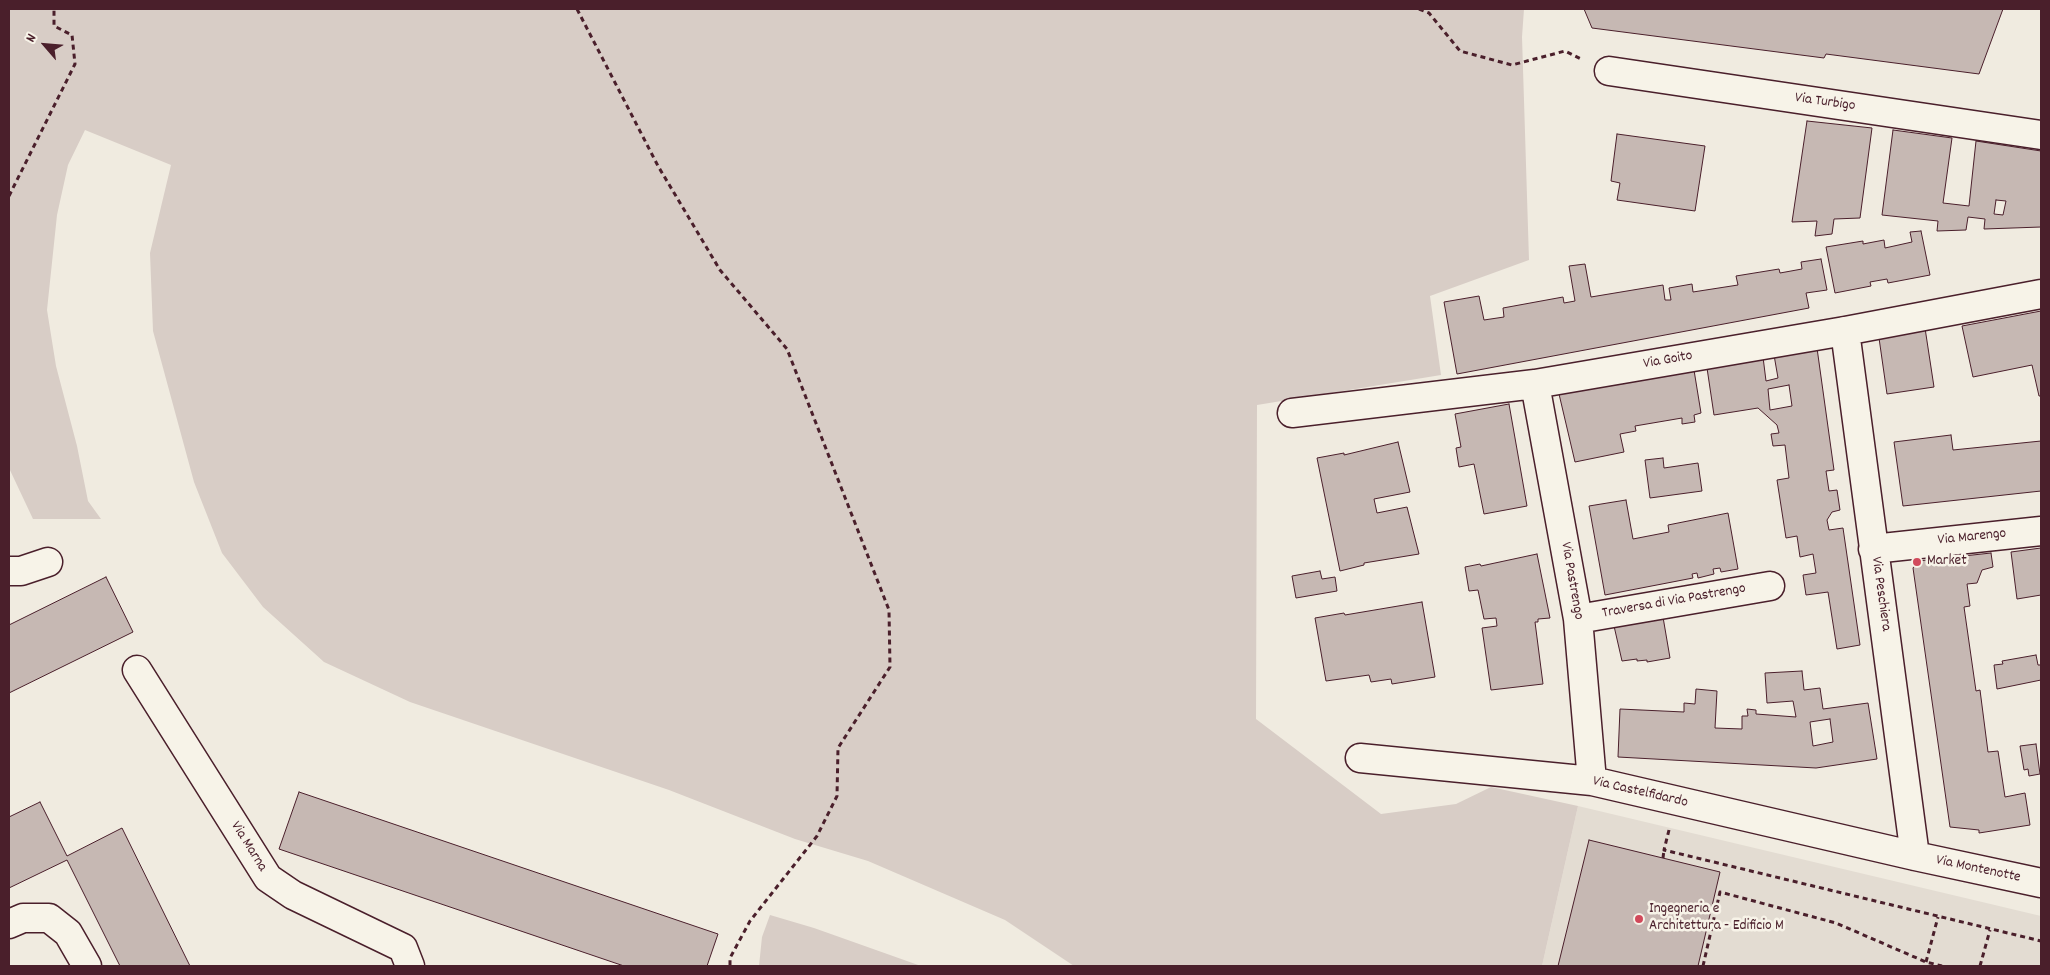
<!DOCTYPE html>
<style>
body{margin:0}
#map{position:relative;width:2050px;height:975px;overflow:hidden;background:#f0ebe0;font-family:Dekko,sans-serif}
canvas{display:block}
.frame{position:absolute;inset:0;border:10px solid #4a1f2b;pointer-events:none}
.north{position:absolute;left:20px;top:20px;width:50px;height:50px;-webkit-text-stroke:4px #f7f3e8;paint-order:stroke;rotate:297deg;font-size:14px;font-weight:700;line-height:20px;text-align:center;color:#4a1f2b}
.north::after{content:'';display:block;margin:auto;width:18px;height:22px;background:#4a1f2b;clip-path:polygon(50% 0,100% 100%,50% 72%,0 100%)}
</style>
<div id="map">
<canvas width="2050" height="975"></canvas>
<div class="frame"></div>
<div class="north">N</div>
</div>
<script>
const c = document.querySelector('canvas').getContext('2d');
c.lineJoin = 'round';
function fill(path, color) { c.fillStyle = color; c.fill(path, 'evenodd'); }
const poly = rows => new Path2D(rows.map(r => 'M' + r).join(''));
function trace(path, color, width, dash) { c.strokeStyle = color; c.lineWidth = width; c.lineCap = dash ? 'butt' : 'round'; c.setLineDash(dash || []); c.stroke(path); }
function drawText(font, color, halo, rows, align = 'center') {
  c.font = font + ' Dekko,sans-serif'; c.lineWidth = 5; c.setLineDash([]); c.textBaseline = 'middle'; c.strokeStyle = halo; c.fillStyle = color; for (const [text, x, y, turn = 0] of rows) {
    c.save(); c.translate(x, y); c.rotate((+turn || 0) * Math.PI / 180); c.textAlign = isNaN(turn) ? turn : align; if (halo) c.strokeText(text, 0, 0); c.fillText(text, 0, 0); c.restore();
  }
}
fill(poly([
 [1578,806,2041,916,2041,966,1542,966]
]), '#e3dcd2');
fill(poly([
 [9,9,1524,9,1522,37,1529,260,1430,296,1441,375,1257,405,1256,719,1381,814,1456,804,1491,787,1578,806,1542,966,1074,966,1005,920,868,861,795,839,669,790,410,702,324,662,263,607,222,553,194,482,153,331,150,253,171,165,85,130,68,165,57,215,47,310,56,366,77,446,88,501,101,519,33,519,9,468],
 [770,915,814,928,921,966,759,966,762,937]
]), '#d8cdc6');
const building = poly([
 [1584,9,2003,9,1979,74,1826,54,1824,58,1592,28,1584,9],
 [1807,121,1872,128,1860,218,1834,219,1832,234,1815,236,1817,221,1792,222,1807,121],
 [1893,130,1952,138,1943,203,1969,206,1976,141,2041,151,2041,227,1984,229,1985,219,1968,217,1966,230,1937,231,1938,221,1882,215,1893,130],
 [1996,200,2006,201,2003,215,1994,214,1996,200],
 [1617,134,1705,146,1695,211,1617,200,1620,183,1611,181,1617,134],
 [1921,231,1930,275,1888,283,1887,279,1870,282,1871,286,1835,293,1826,247,1863,241,1863,244,1884,240,1885,248,1912,242,1910,232,1921,231],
 [1821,259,1827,290,1806,293,1809,308,1457,374,1444,302,1479,296,1484,320,1504,317,1503,308,1563,297,1564,303,1575,301,1569,266,1585,264,1591,297,1663,285,1665,300,1671,300,1669,288,1692,284,1693,292,1738,285,1736,276,1779,269,1780,273,1802,269,1801,262,1821,259],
 [2041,311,2041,396,2039,396,2032,365,1973,377,1962,326,2041,311],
 [1925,328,1934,387,1887,394,1879,338,1925,328],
 [1817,348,1834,470,1826,471,1829,491,1837,490,1840,510,1832,512,1827,520,1829,530,1843,528,1860,645,1837,649,1828,592,1806,595,1803,575,1816,573,1813,554,1800,557,1797,536,1786,538,1777,480,1789,478,1785,445,1773,446,1771,434,1779,433,1777,425,1758,408,1714,415,1707,368,1763,357,1766,381,1778,378,1774,355,1817,348],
 [1789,385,1792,406,1770,410,1768,389,1789,385],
 [1694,370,1701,413,1694,415,1695,422,1682,424,1682,418,1635,426,1636,431,1620,434,1624,452,1575,462,1559,394,1694,370],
 [1509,404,1527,506,1484,514,1474,464,1459,467,1456,448,1461,447,1455,414,1509,404],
 [1951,435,1953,450,2041,441,2041,491,1903,506,1894,442,1951,435],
 [1398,442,1410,492,1374,499,1377,513,1407,507,1419,554,1364,563,1364,565,1340,571,1317,458,1344,453,1344,455,1398,442],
 [1663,458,1664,468,1698,463,1702,491,1650,498,1645,460,1663,458],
 [1626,500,1633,539,1669,532,1668,525,1728,513,1738,569,1721,572,1720,568,1713,569,1714,574,1698,578,1697,573,1692,574,1693,578,1605,595,1589,506,1626,500],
 [2041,548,2041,595,2017,599,2011,552,2041,548],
 [1991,553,1993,567,1982,570,1977,583,1967,584,1970,606,1964,607,1976,691,1980,690,1988,752,1998,751,2005,797,2025,793,2030,825,1979,833,1979,830,1950,827,1913,568,1918,561,1991,553],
 [1537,554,1550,618,1538,619,1538,622,1535,622,1543,684,1491,690,1482,628,1497,626,1496,618,1484,619,1478,590,1469,591,1465,567,1480,564,1481,566,1537,554],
 [1320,571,1322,579,1335,577,1337,591,1296,598,1292,576,1320,571],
 [106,577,133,632,9,693,9,625,106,577],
 [1422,602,1435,677,1392,684,1391,679,1371,682,1369,675,1326,681,1315,618,1344,613,1345,615,1422,602],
 [1663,617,1670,658,1647,662,1647,660,1637,661,1637,659,1622,661,1614,626,1663,617],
 [2036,655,2038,665,2041,665,2041,680,1997,689,1994,665,2003,664,2002,661,2036,655],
 [1802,671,1804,690,1820,688,1823,709,1868,703,1877,759,1816,768,1618,757,1620,709,1684,712,1684,703,1695,704,1696,689,1717,691,1715,728,1742,729,1742,716,1748,716,1747,709,1756,710,1756,714,1796,717,1793,701,1767,703,1765,673,1802,671],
 [1830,719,1833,742,1813,746,1810,722,1830,719],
 [2036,744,2040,774,2029,776,2028,769,2024,770,2020,746,2036,744],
 [299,792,718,934,707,966,624,966,279,849,299,792],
 [40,802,67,856,122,828,190,966,120,966,67,860,9,888,9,817,40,802],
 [1589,840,1720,872,1698,966,1558,966,1589,840]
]);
fill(building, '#c6b8b3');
trace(building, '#4a1f2b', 1);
const minor = poly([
 [1609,71,2041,135],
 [1845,331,1915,856],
 [1535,384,1578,619,1592,781],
 [1292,413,1535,384,1845,331,2041,294],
 [1873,549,2041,531],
 [9,571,21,571,48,562],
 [1578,619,1770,586],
 [137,670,268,878,293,895,403,948,410,966],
 [1360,758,1592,781,1915,856,2041,883],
 [9,924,23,918,49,918,68,933,87,966]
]);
trace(minor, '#4a1f2b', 31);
trace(poly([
 [577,9,658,166,720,270,787,349,889,610,890,667,838,748,837,796,817,836,750,921,730,958,730,966],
 [1419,9,1429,13,1460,51,1512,65,1565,51,1583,60],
 [9,196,75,64,72,35,54,26,54,9],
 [1669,830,1664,850,2041,941],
 [1663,858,1664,850],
 [1926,962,1938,917],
 [1703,966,1720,892,1836,923,1926,962,1942,966],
 [1980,966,1990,930]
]), '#4a1f2b', 3, [5, 4]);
trace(minor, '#f7f3e8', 28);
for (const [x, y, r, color] of [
 [1917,562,5,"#d1495b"],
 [1639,919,5,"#d1495b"]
]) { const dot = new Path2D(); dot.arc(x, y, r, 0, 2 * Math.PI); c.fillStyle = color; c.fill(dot); trace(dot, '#f7f3e8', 2); }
drawText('15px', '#4a1f2b', '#f7f3e8', [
 ["Via Turbigo",1825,103,8],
 ["Via Goito",1668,361,-10],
 ["Via Marengo",1972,538,-6],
 ["Via Pastrengo",1571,581,80],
 ["Via Peschiera",1880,594,82],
 ["Traversa di Via Pastrengo",1674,602,-10],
 ["Via Castelfidardo",1640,793,13],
 ["Via Marna",248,847,58],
 ["Via Montenotte",1978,870,12]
]);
drawText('15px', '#4a1f2b', '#f7f3e8', [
 ["Market",1927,562],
 ["Ingegneria e",1649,910],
 ["Architettura - Edificio M",1649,927]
], 'left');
</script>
